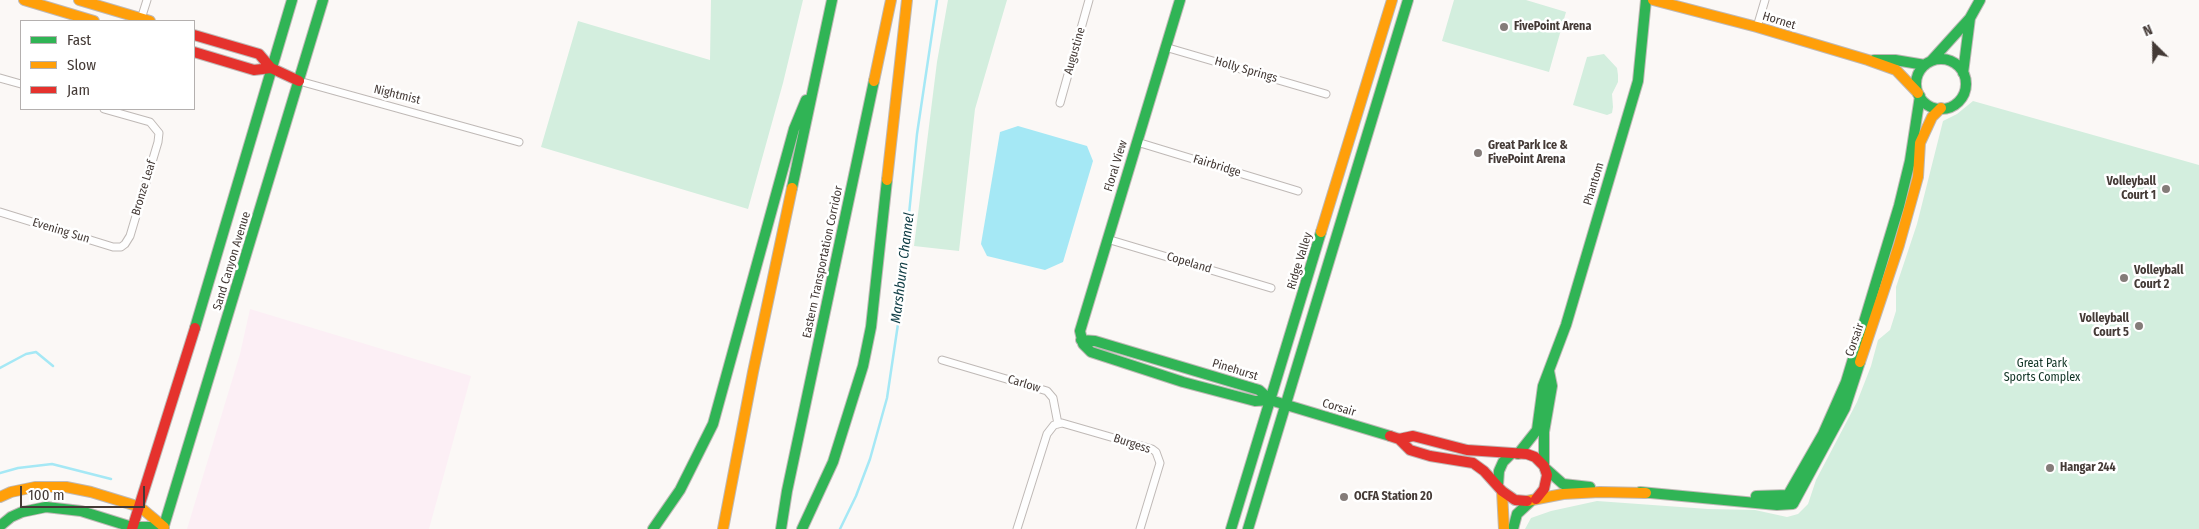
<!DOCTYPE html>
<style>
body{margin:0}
#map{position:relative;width:2199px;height:529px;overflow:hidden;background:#fbf8f6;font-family:"Fira Sans Condensed",sans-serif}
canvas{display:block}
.legend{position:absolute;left:20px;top:20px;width:175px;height:90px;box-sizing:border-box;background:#fff;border:1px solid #b4b0af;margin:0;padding:6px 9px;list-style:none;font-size:15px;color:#443a36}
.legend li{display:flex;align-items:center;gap:10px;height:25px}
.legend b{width:25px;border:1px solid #b4b0af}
.north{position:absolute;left:2129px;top:20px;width:50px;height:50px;-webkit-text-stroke:4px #fff;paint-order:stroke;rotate:337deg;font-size:14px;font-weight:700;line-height:20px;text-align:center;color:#443a36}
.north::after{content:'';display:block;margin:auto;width:18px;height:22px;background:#443a36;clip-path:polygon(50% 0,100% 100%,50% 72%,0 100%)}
.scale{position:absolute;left:20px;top:486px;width:125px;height:22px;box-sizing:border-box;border:2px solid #443a36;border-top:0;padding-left:6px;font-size:15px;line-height:18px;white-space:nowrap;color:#443a36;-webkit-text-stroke:4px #fff;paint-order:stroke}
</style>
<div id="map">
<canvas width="2199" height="529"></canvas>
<ul class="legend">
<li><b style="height:6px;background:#30b455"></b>Fast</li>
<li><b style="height:6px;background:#ff9f0a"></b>Slow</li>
<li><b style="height:6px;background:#e5322d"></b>Jam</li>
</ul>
<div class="north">N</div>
<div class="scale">100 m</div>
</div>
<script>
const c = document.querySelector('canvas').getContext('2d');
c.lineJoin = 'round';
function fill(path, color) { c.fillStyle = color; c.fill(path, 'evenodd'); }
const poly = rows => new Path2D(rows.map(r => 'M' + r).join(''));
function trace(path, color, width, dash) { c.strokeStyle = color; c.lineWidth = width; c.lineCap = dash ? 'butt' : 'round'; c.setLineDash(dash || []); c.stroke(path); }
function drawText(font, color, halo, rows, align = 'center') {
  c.font = font + ' "Fira Sans Condensed",sans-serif'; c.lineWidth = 5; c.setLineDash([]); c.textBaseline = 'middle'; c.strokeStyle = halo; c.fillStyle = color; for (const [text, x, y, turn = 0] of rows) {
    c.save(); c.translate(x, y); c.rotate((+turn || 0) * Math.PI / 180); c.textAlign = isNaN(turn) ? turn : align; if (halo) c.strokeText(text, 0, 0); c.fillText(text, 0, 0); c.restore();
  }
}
fill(poly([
 [250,309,471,376,429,529,187,529,240,354]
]), '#fceff5');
fill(poly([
 [711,0,803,0,783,83,748,209,541,147,578,21,710,60],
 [948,0,1007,0,975,109,959,251,914,246,937,62],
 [1454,0,1526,0,1566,12,1549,72,1442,41],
 [1604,54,1617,68,1618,75,1618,82,1612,94,1613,107,1612,113,1607,115,1573,105,1587,57],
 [1973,101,2199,165,2199,529,1525,529,1531,518,1551,511,1597,501,1708,509,1755,510,1787,517,1798,514,1808,504,1816,480,1857,402,1871,366,1878,340,1890,330,1896,311,1896,287,1917,224,1943,121,1957,114]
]), '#d3eede');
fill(poly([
 [1018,126,1087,146,1093,161,1063,262,1045,270,987,256,981,244,1000,132]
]), '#a5e8f5');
trace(poly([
 [0,368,26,354,36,352,53,366],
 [0,473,18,468,52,464,111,479],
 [840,529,856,496,870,459,887,398,898,324,917,134,937,0]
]), '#a5e8f5', 2.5);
const street = poly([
 [141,19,147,0],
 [1757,27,1765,0],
 [1165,47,1326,94],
 [0,78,21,84],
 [299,81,519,142],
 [1060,103,1089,0],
 [1137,142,1298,191],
 [0,212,113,247,121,247,125,244,130,236,158,142,159,133,150,122,104,109],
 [1107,239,1271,288],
 [942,360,1047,391,1053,398,1058,424],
 [1017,529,1047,434,1054,425,1062,423,1152,449,1156,452,1160,463,1140,529]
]);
const fast = poly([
 [1180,0,1080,331,1083,344,1091,352,1183,382,1255,401,1270,400,1390,436],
 '1916 84a25 25 0 1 1 50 0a25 25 0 1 1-50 0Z',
 [1874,60,1895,60,1925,65],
 [1931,61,1970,18,1980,0],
 [1963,73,1970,18],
 [792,188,832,0],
 [195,328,292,0],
 [1081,340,1095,341,1259,390,1270,400],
 [1518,454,1537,430,1543,386,1566,325,1638,81,1646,0],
 [1544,466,1544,432,1552,386,1549,371],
 [1545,468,1563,484,1590,487],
 [1498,485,1499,471,1503,462,1511,454],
 [1640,492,1777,505,1793,504,1845,408,1860,362],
 [1756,496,1788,495,1823,434,1846,382,1899,206,1910,161,1920,96],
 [0,526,11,517,22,512,46,507,81,511,132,527,164,527],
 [163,529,323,0],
 [653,529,680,490,713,424,794,129,806,100],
 [781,529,787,491,874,81],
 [802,529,833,462,863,366,871,327,887,180],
 [1231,529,1321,232],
 [1248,529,1408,0],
 [1513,529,1517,514,1531,501]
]);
const slow = poly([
 [24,0,94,21],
 [79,0,150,21],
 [1653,0,1757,27,1868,60,1896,70,1918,93],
 [874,81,891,0],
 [887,180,907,0],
 [1321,232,1392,0],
 [1860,362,1899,245,1918,177,1920,143,1932,117,1941,108],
 [1502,491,1504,529],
 [0,497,11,492,35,487,66,487,91,492,140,507,164,527],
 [1527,501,1563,494,1600,492,1646,493],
 [723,529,753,372,792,188]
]);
const jam = poly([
 [194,35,259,54,271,68,299,81],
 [194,52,254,70,271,68],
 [1390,436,1399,439,1410,450,1430,456,1473,463,1484,471,1502,491,1515,500,1527,501],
 [1399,439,1413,436,1467,450,1527,454,1535,457,1544,466,1547,475,1544,489,1536,499],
 [132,529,195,328]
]);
trace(street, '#bfb9b6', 9);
trace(fast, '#bfb9b6', 12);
trace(slow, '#bfb9b6', 12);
trace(jam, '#bfb9b6', 12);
trace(street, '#fefefe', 7);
trace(fast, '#30b455', 10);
trace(slow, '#ff9f0a', 10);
trace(jam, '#e5322d', 10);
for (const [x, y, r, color] of [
 [1504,27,5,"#847c79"],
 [1478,153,5,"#847c79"],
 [2166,189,5,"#847c79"],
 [2124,278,5,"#847c79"],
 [2139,326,5,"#847c79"],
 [2050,468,5,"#847c79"],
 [1344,497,5,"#847c79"]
]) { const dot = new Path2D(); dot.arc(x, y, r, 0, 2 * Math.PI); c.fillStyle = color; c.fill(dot); trace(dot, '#fff', 2); }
drawText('12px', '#443a36', '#fff', [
 ["Hornet",1779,21,17],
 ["Augustine",1075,51,-74],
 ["Holly Springs",1246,70,16],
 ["Nightmist",397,95,14],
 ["Floral View",1116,166,-73],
 ["Fairbridge",1217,166,17],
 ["Phantom",1594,184,-73],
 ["Bronze Leaf",144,188,-73],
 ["Evening Sun",61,231,17],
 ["Sand Canyon Avenue",232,261,-73],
 ["Ridge Valley",1300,261,-73],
 ["Eastern Transportation Corridor",823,262,-78],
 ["Copeland",1189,263,17],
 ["Corsair",1855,340,-71],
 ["Pinehurst",1235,370,17],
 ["Carlow",1024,384,17],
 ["Corsair",1339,408,17],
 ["Burgess",1132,444,18]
]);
drawText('bold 12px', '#443a36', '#fff', [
 ["FivePoint Arena",1514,27],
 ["Great Park Ice &",1488,146],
 ["FivePoint Arena",1488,160],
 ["Volleyball",2156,182,"right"],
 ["Court 1",2156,196,"right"],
 ["Volleyball",2134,271],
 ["Court 2",2134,285],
 ["Volleyball",2129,319,"right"],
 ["Court 5",2129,333,"right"],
 ["Hangar 244",2060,468],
 ["OCFA Station 20",1354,497]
], 'left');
drawText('12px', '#103324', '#fff', [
 ["Great Park",2042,364],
 ["Sports Complex",2042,378]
]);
drawText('italic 14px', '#0e3c44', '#fff', [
 ["Marshburn Channel",903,268,-83]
]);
</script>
